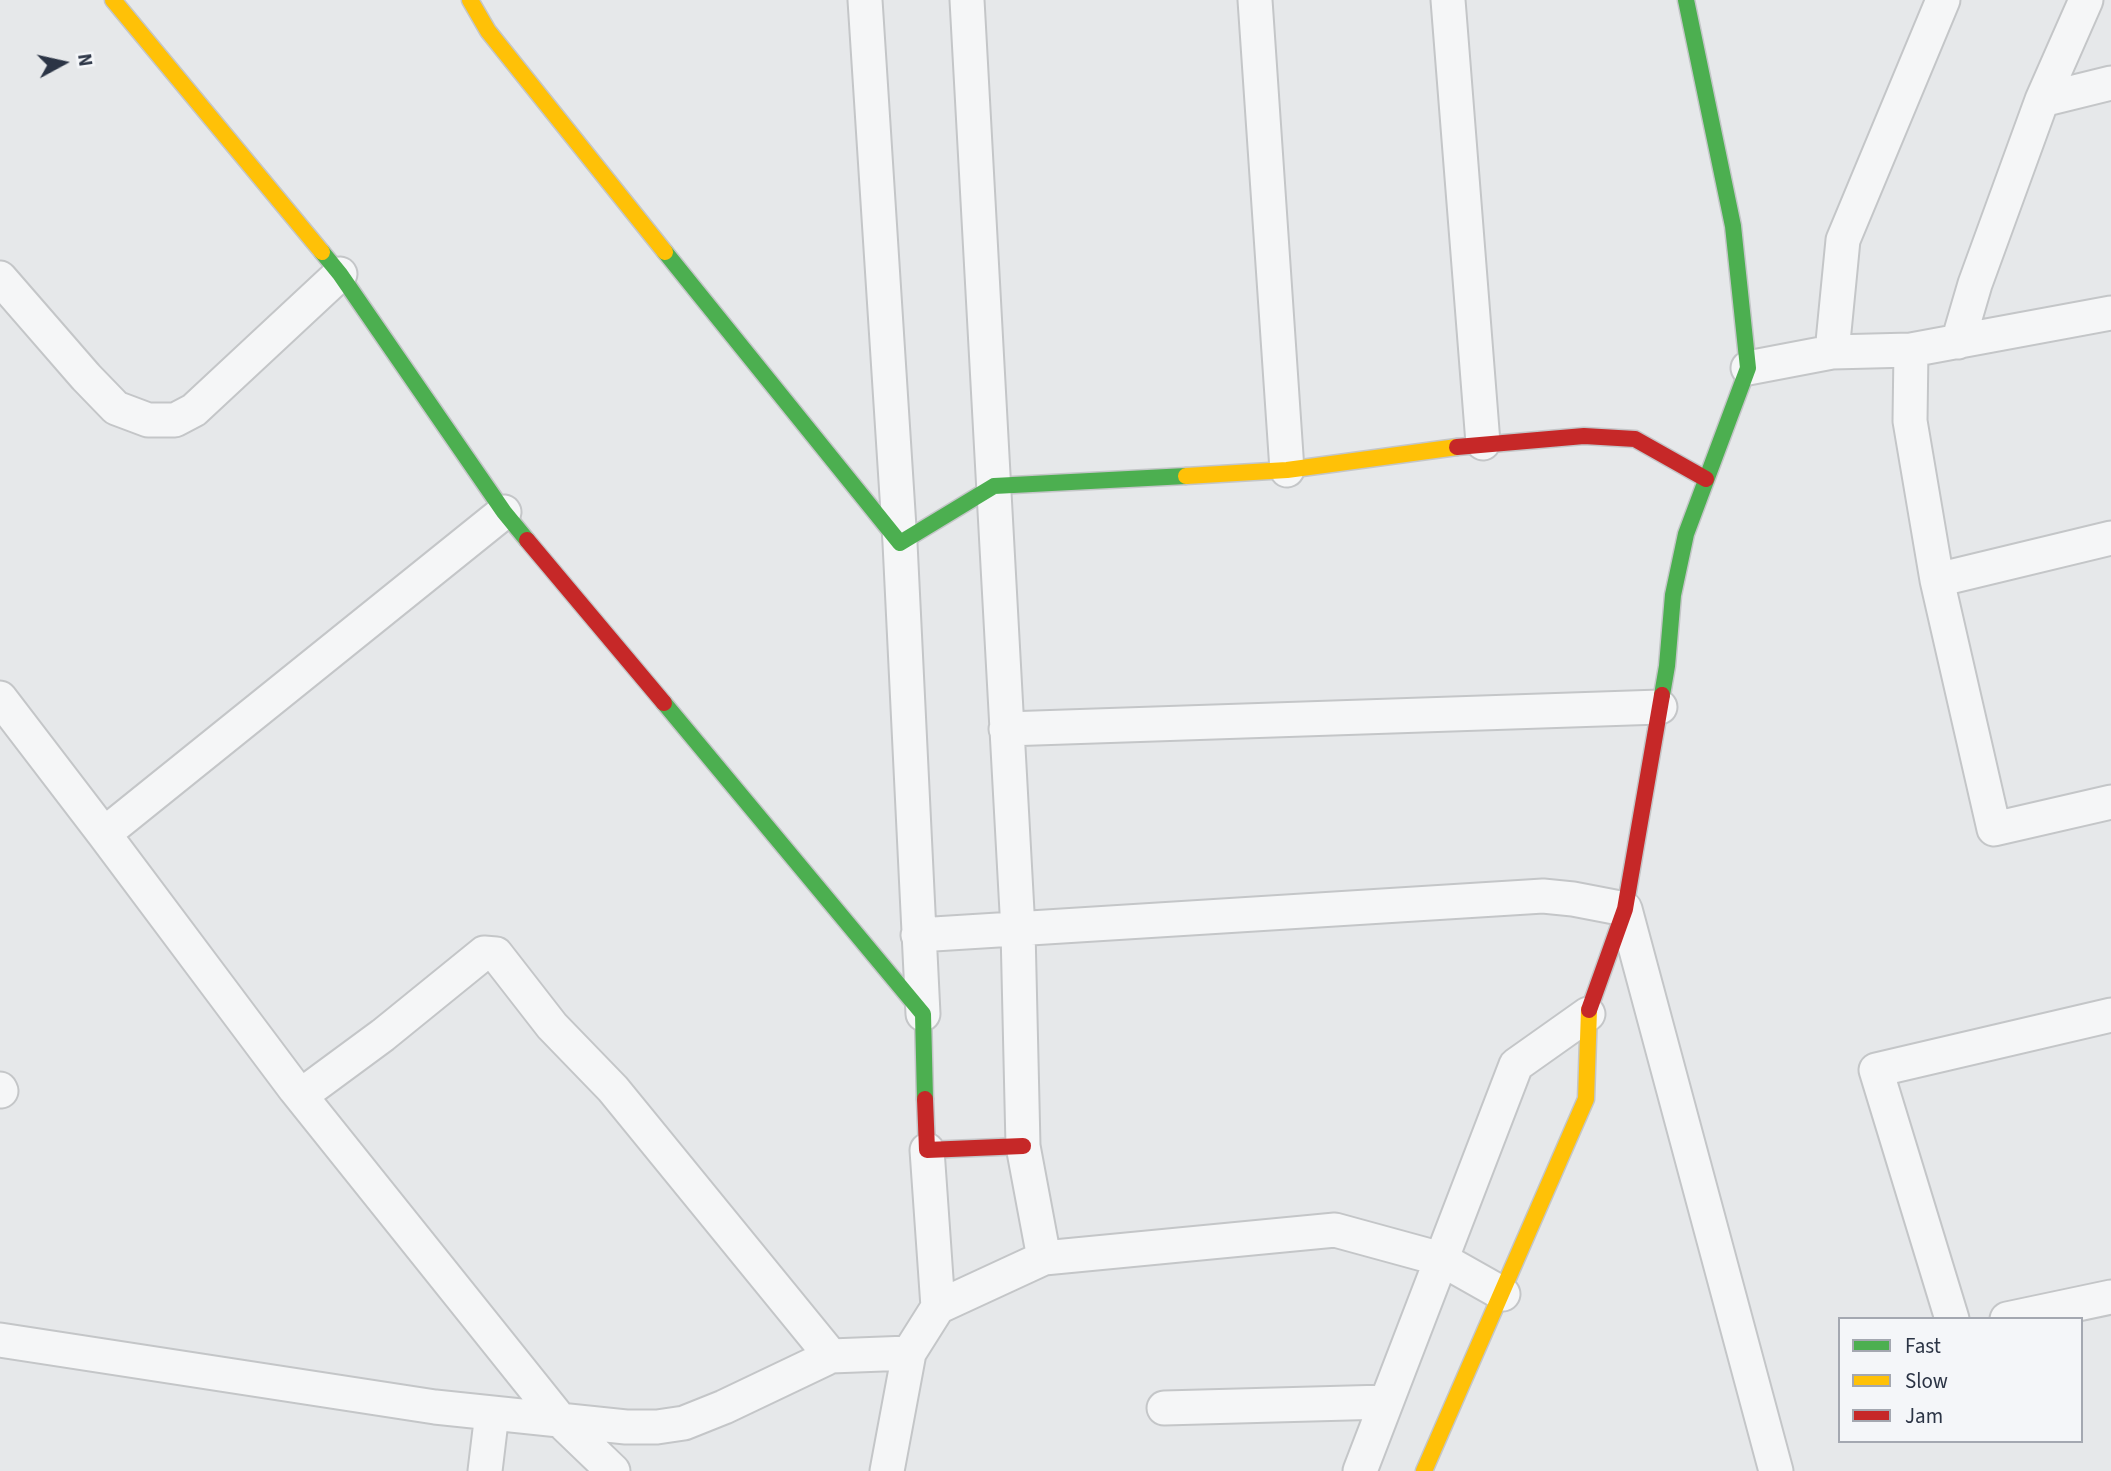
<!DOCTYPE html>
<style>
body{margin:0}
#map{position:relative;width:2111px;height:1471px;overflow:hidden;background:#e6e8ea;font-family:"Source Sans 3",sans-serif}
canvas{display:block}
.legend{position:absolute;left:1838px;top:1317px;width:245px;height:126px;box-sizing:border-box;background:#f4f6f9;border:2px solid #a4a8b1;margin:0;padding:9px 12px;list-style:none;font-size:21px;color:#2b3445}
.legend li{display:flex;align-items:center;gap:14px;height:35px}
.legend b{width:35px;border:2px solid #a4a8b1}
.north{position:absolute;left:28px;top:28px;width:70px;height:70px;-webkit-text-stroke:5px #f4f6f9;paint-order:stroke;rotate:82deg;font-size:19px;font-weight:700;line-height:28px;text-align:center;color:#2b3445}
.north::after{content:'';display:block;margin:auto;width:24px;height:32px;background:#2b3445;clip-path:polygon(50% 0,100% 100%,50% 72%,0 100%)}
</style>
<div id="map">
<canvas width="2111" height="1471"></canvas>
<ul class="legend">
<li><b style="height:9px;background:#4caf50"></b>Fast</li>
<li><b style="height:9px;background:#ffc107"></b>Slow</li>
<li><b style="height:9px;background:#c62828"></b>Jam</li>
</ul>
<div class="north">N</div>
</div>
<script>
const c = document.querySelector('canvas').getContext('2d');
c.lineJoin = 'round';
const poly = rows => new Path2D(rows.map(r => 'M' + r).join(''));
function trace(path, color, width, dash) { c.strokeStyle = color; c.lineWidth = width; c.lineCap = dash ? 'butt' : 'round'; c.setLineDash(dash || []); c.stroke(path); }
const street = poly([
 [865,0,900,543,923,1014],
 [967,0,1018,930,1023,1146,1044,1258],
 [1255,0,1287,470],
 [1448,0,1483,443],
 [2042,100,2111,83],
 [0,278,86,377,116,408,148,420,175,420,194,410,340,274],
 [1958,342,1975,284,2042,100,2086,0],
 [1911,350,1910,421,1937,580,1994,829,2111,802],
 [1832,352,1843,240,1943,0],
 [1748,368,1832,352,1911,350,2111,313],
 [1937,580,2111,538],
 [0,698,104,834,295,1089,307,1091,383,1035,484,953,496,954,552,1026,613,1089,831,1356,909,1353],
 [1006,729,1660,707],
 [104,834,504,512],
 [918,935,1543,896,1573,899,1625,909,1776,1471],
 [0,1089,1,1091],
 [295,1089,561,1421,613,1471],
 [927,1150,938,1307,1044,1258,1335,1230,1441,1259,1503,1294],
 [1952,1319,1876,1070,2111,1015],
 [2007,1319,2111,1297],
 [0,1340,435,1407,626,1427,657,1427,684,1423,724,1407,831,1356],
 [1164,1408,1386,1402],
 [485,1471,492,1413],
 [887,1471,909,1353,938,1307],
 [1360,1471,1516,1065,1588,1014]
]);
const fast = poly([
 [322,252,340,274,504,512,527,540],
 [665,252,900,543,994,486,1186,476],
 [1662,695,1667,666,1673,595,1686,534,1748,368,1733,226,1686,0],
 [664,703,923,1014,925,1099]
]);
const slow = poly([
 [113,0,322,252],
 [470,0,488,31,665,252],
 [1186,476,1287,470,1457,447],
 [1424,1471,1586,1099,1589,1010]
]);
const jam = poly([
 [1457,447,1584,436,1635,439,1706,479],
 [527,540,664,703],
 [1589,1010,1625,909,1662,695],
 [925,1099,927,1150,1023,1146]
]);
trace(street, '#c4c6c8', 37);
trace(fast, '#c4c6c8', 19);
trace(slow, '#c4c6c8', 19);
trace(jam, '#c4c6c8', 19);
trace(street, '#f5f6f7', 33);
trace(fast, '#4caf50', 16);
trace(slow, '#ffc107', 16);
trace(jam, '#c62828', 16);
</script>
